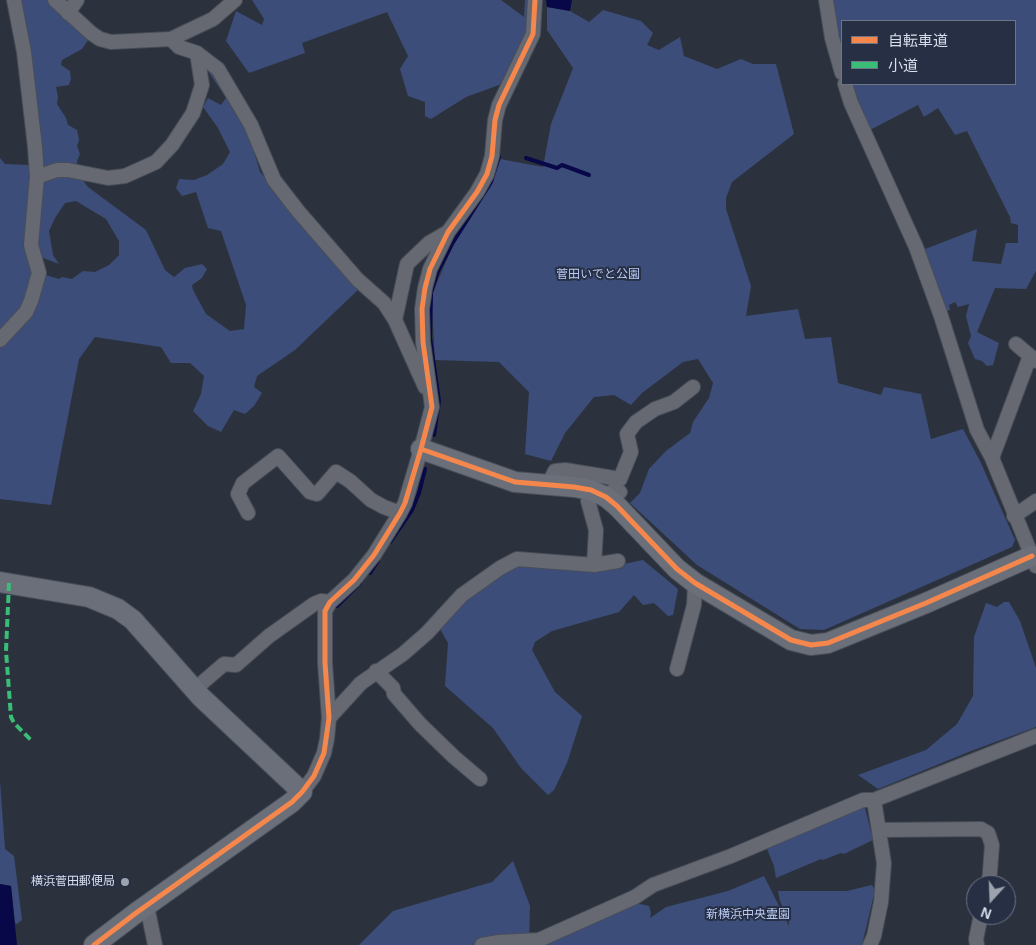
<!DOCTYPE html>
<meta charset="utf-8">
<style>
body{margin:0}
#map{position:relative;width:1036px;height:945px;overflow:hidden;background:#2c323d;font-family:Arial,"Noto Sans JP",sans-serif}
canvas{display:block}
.legend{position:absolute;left:841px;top:20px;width:175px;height:65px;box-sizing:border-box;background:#262f43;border:1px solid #6d7586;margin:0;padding:6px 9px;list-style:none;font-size:15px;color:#d8deeb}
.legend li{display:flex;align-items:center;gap:10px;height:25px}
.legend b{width:25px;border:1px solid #6d7586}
.north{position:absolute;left:966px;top:875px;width:50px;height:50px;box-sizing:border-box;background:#262f43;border:1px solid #6d7586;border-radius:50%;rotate:200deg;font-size:14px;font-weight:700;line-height:20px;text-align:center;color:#d8deeb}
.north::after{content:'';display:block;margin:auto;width:18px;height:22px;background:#9ca2ae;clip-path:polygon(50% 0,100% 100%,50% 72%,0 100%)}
</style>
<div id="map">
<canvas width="1036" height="945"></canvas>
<ul class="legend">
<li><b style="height:6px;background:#f5874c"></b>自転車道</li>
<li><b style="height:6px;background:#3abd76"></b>小道</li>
</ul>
<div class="north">N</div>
</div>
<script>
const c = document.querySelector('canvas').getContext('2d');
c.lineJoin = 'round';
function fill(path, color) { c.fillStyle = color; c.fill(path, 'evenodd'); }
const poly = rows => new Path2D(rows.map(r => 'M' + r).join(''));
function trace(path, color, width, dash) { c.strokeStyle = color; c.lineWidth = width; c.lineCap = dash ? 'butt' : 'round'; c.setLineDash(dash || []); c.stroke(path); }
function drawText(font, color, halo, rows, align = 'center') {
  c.font = font + ' Arial,"Noto Sans JP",sans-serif'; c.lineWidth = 4; c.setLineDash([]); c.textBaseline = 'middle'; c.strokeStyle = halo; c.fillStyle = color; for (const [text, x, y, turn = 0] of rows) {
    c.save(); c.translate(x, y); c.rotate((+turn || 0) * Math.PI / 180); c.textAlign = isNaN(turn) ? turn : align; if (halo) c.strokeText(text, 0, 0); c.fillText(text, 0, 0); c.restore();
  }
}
fill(poly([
 [21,0,53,0,64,13,91,36,82,49,62,60,61,65,70,71,71,79,69,85,56,87,58,97,57,104,66,118,68,125,77,130,79,140,77,146,80,154,77,161,78,174,88,187,146,230,165,270,174,277,185,268,202,264,207,269,202,278,192,285,193,290,206,314,230,331,244,329,246,305,221,231,208,228,196,192,182,196,176,188,179,179,194,180,207,175,223,164,230,152,218,128,203,107,208,98,221,105,226,98,206,68,206,62,222,80,234,101,250,138,260,172,360,288,295,350,257,376,254,387,262,393,254,406,245,414,234,410,221,432,208,426,193,411,201,394,204,376,190,363,171,363,161,347,95,337,79,359,51,505,0,499,0,158,5,164,28,165,35,173,23,247,36,272,59,279,62,277,72,279,83,271,95,272,109,265,119,255,119,241,106,219,76,201,65,203,55,218,49,231,53,255,59,264,38,256,34,239,41,172,40,136,28,40],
 [252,0,501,0,524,17,525,0,531,0,532,25,518,59,499,85,466,97,431,119,425,116,425,102,408,96,400,69,408,56,387,12,302,43,305,53,249,73,226,41,236,11,262,25,264,19],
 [832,0,1036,0,1036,271,1026,289,995,288,977,332,999,343,993,365,987,366,982,361,975,359,968,343,971,336,966,316,969,304,958,307,955,302,949,305,950,310,943,312,920,251,977,229,972,261,1001,264,1006,243,1018,243,1018,225,1011,223,1010,217,967,131,955,135,938,108,924,117,918,105,870,130,852,84,1015,84,1015,21,842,21,842,48],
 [547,7,570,11,589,22,603,10,641,21,653,33,647,45,659,50,680,37,684,56,717,69,741,59,753,64,776,64,794,134,732,182,726,198,726,209,751,286,746,316,798,309,805,339,831,337,838,383,881,395,884,387,921,394,931,439,963,429,981,463,1015,540,1012,547,824,630,800,629,697,565,630,503,640,493,649,469,666,451,690,433,693,422,709,398,713,383,698,359,683,362,642,393,631,405,614,395,594,397,565,433,551,461,525,454,529,392,499,362,435,360,432,309,433,292,453,245,491,186,500,159,543,167,551,124,573,68,547,30],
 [643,560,678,589,673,615,668,616,654,603,643,605,634,595,619,612,552,631,535,642,532,650,555,692,582,716,567,763,554,790,548,795,521,768,493,728,445,686,448,643,439,627,464,596,521,561,595,570],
 [1004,602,1009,602,1020,621,1036,668,1036,727,971,751,878,789,858,775,926,750,957,724,973,696,974,637,986,603,997,607],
 [0,781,5,849,14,856,22,920,17,924,15,923,11,886,0,884],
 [859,807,865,808,873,840,844,854,841,853,823,860,821,859,776,878,774,866,767,849],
 [513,861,530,906,529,944,632,902,649,906,651,913,650,918,666,907,728,891,764,876,789,926,789,922,780,901,778,891,847,891,872,885,875,890,862,945,359,945,393,911,492,882]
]), '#3c4d7a');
fill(poly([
 [546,0,572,0,570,11,547,7],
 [0,884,11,886,17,945,0,945]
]), '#080748');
trace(poly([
 [526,158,557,168,562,165,589,175],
 [434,435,439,401,430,338,431,293,438,271,452,244,491,182,499,157],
 [390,542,412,510,419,493,425,469],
 [370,573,378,561],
 [337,606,360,583]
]), '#080748', 4);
const street = poly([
 [55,0,91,33,100,39,111,42,171,39,213,19,235,0],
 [826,0,832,38,842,73],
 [68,13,77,0],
 [171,39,179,47,197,53,218,69,251,125,274,180,298,211,357,279,384,303,395,320,425,387],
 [845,84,851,103,916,247,941,316,977,430,992,458,1036,566],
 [37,177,57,170,68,170,108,178,125,176,156,162,172,145,193,113,202,85,197,53],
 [395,320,407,264,429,243,448,232],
 [0,340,26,312,31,301,39,273,31,245,37,177,35,147,24,52,14,0],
 [1016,344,1036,361],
 [992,458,1030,356],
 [548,485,555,471,565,470,620,479,631,452,627,434,636,422,655,409,674,402,693,387],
 [606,497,615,489,620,492],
 [248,513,238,494,243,483,278,456,310,492,317,494,336,472,350,481,371,500,384,507,400,513],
 [1014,516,1036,501],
 [594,565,618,561],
 [677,669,694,605,695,583],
 [376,671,393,688,394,694,420,724,454,757,480,779],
 [195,689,224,664,236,665,269,636,314,604,321,601,330,602],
 [329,718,361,683,403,654,427,633,462,595,500,568,517,559,594,565,596,530,588,501,591,490],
 [302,792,314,776,324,753,327,739,329,718,325,663,325,611,330,602,354,580,374,555,400,513,405,503,421,449,432,407,423,342,422,309,425,288,430,269,448,232,477,192,487,174,492,156,495,120,499,105,533,34,535,0],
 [879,830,981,829,988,833,992,845,989,885],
 [147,906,155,945],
 [482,945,499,942,539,940,635,897,653,885,731,856,863,800,874,800,1036,736],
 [870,945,874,936,881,902,884,863,874,800],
 [977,945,976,939,981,915]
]);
const secondary = poly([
 [421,449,515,482,574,487,591,490,606,497,617,506,677,569,695,583,791,640,811,645,828,643,926,603,1032,556],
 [0,582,89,597,118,609,133,620,201,697,302,792,292,802,136,913,94,945]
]);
trace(street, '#484e58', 16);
trace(secondary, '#484e58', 22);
trace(street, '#666972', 14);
trace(secondary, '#6b6f7a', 20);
trace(poly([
 [9,583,6,651,11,717,14,723,32,741]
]), '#3abd76', 4, [8, 4]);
trace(poly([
 [421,449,515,482,574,487,591,490,606,497,617,506,677,569,695,583,791,640,811,645,828,643,926,603,1032,556],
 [94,945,136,913,292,802,302,792,314,776,324,753,329,718,325,663,325,611,330,602,354,580,374,555,400,513,405,503,421,449,432,407,423,342,422,309,425,288,430,269,448,232,477,192,487,174,492,156,495,120,499,105,533,34,535,0]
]), '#f5874c', 5);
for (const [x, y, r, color] of [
 [125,882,5,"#9ca2ae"]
]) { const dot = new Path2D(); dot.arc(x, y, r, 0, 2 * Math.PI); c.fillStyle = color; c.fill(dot); trace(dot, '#262f43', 2); }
drawText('12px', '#bacbf4', '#262f43', [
 ["菅田いでと公園",598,275],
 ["新横浜中央霊園",748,915]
]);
drawText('12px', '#d8deeb', '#262f43', [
 ["横浜菅田郵便局",115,882]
], 'right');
</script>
